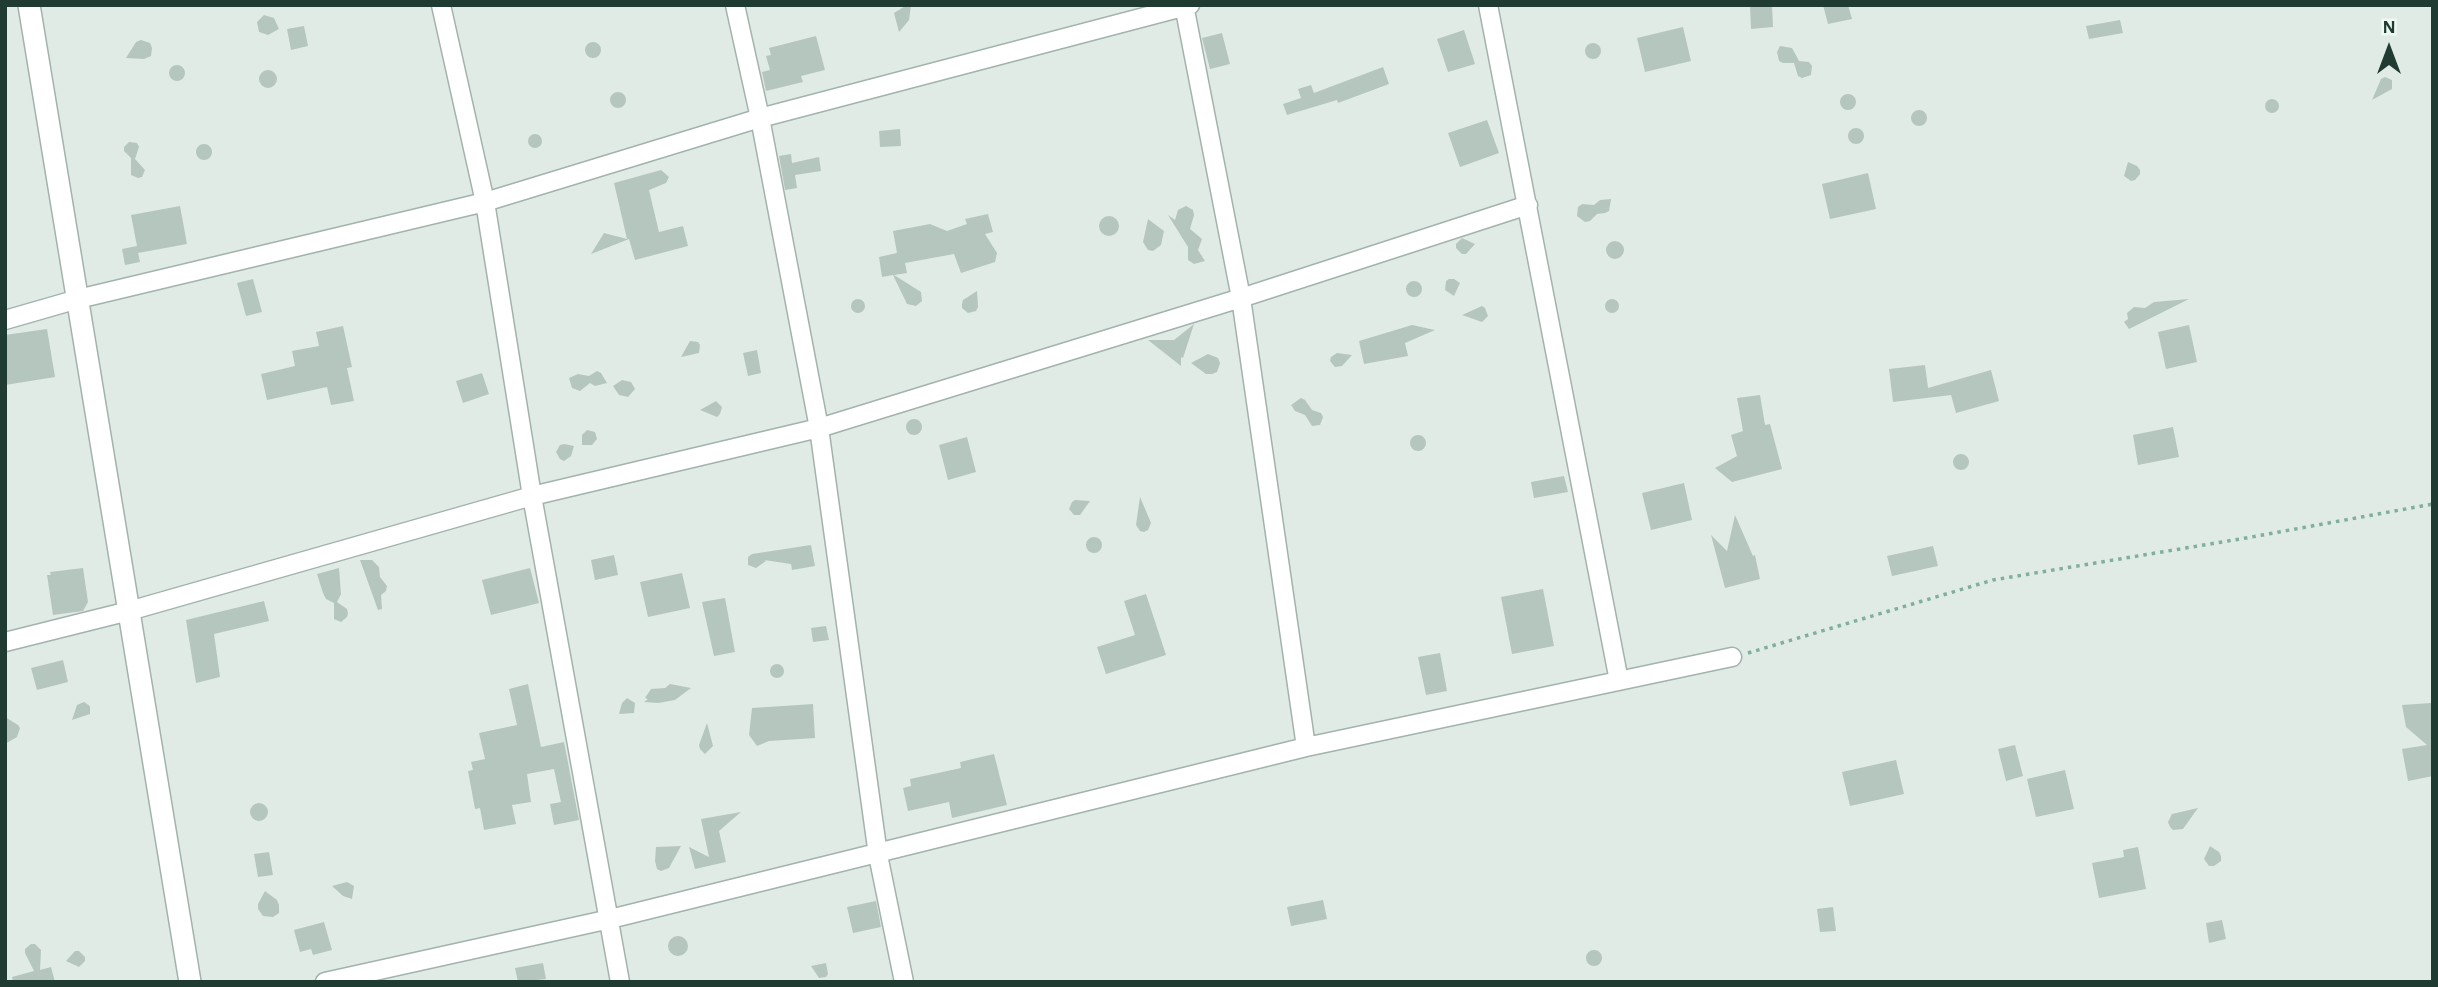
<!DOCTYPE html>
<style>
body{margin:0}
#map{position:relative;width:2438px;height:987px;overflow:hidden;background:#e0ebe5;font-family:"Alegreya Sans",sans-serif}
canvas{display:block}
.frame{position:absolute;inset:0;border:7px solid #203b32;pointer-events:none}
.north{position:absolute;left:2354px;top:14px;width:70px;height:70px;-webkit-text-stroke:5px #f0f8f3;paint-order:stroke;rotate:0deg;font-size:19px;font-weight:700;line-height:28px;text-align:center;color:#203b32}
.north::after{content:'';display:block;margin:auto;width:24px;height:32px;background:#203b32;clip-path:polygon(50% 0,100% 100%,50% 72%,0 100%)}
</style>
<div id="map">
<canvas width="2438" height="987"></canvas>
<div class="frame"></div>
<div class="north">N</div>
</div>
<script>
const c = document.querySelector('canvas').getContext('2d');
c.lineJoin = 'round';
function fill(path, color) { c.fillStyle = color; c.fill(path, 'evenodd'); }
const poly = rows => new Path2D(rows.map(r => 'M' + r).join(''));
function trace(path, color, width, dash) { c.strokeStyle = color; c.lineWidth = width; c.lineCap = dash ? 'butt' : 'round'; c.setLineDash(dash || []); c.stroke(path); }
fill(poly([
 [907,5,911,5,909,20,899,32,894,13],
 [1750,5,1772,5,1773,27,1751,29],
 [1823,5,1848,5,1852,19,1828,24],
 [264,15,274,18,279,29,268,35,259,32,257,22],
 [2120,20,2123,33,2089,39,2086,26],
 [304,26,308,46,291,50,287,29],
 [1683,27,1691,61,1645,72,1637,38],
 [1464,30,1475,64,1448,72,1437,39],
 [1222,33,1230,64,1210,69,1202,38],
 [816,36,825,70,801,76,803,82,766,91,762,72,770,70,766,56,771,55,769,48],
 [141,40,150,43,152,48,151,56,144,59,126,58,136,42],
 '585 50a8 8 0 1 1 16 0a8 8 0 1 1-16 0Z',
 '1585 51a8 8 0 1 1 16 0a8 8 0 1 1-16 0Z',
 [1780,46,1792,48,1799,61,1809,62,1812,66,1811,75,1802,78,1798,76,1794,63,1783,63,1779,61,1777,52],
 '169 73a8 8 0 1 1 16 0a8 8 0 1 1-16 0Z',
 [1383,67,1389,84,1338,103,1337,100,1287,115,1283,104,1301,98,1298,89,1311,85,1314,93],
 '259 79a9 9 0 1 1 18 0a9 9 0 1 1-18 0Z',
 [2385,77,2392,80,2392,89,2372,100,2381,79],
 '610 100a8 8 0 1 1 16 0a8 8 0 1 1-16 0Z',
 '1840 102a8 8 0 1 1 16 0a8 8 0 1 1-16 0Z',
 '2265 106a7 7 0 1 1 14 0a7 7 0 1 1-14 0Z',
 '1911 118a8 8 0 1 1 16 0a8 8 0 1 1-16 0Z',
 [1487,120,1499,153,1460,167,1448,133],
 '1848 136a8 8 0 1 1 16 0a8 8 0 1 1-16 0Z',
 [900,129,901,146,880,147,879,131],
 '528 141a7 7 0 1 1 14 0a7 7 0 1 1-14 0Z',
 [129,142,137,143,139,147,135,159,145,170,142,177,138,178,131,175,131,158,124,151,124,147],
 '196 152a8 8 0 1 1 16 0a8 8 0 1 1-16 0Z',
 [791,154,792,163,819,157,821,171,795,175,797,188,785,190,779,156],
 [2128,162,2137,166,2140,170,2140,174,2135,180,2131,181,2124,176],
 [661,170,669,177,666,183,649,190,659,232,683,226,688,246,635,260,629,239,591,254,604,233,627,239,614,183],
 [1868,173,1876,209,1830,219,1822,184],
 [1611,199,1609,211,1605,213,1597,214,1590,221,1585,222,1577,216,1578,207,1582,204,1594,205,1600,200],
 [180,206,187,244,138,253,140,262,125,265,122,249,137,246,131,215],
 [1186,206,1193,210,1194,215,1190,229,1202,239,1198,250,1205,261,1194,264,1188,260,1188,247,1168,215,1175,220,1178,210],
 [988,214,993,232,985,234,997,253,995,262,961,273,954,254,905,263,907,273,894,275,921,292,922,301,916,306,907,304,893,275,882,277,879,257,897,253,893,231,930,224,947,231,967,224,965,219],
 '1099 226a10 10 0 1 1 20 0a10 10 0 1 1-20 0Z',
 [1148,219,1164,231,1161,245,1153,251,1148,250,1143,242],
 [1462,238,1475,244,1466,254,1462,254,1456,248,1456,244],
 '1606 250a9 9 0 1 1 18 0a9 9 0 1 1-18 0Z',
 [253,279,262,312,246,316,237,283],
 [1449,279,1454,279,1460,283,1454,296,1445,290,1446,281],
 '1406 289a8 8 0 1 1 16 0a8 8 0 1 1-16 0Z',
 [977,291,978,307,976,311,968,313,962,308,962,304,963,300],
 '851 306a7 7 0 1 1 14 0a7 7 0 1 1-14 0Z',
 '1605 306a7 7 0 1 1 14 0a7 7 0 1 1-14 0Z',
 [2189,299,2129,329,2124,322,2128,319,2127,313,2134,307,2145,308,2154,302],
 [1482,306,1485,308,1488,316,1482,322,1462,315],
 [1194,324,1183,358,1181,357,1181,366,1148,340,1174,340],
 [1412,325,1435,330,1405,343,1408,356,1364,364,1359,341],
 [2189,325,2197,362,2166,369,2158,332],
 [343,326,352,367,347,368,354,401,331,405,327,387,267,400,261,374,295,366,292,351,319,346,316,332],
 [47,329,55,377,5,385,5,335],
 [690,341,698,342,700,345,699,353,681,357],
 [757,350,761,373,748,376,743,353],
 [1337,353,1352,355,1342,366,1335,367,1330,361,1331,357],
 [1208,354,1218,358,1220,363,1217,372,1212,374,1206,374,1191,363],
 [1925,365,1928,388,1991,370,1999,401,1956,413,1951,395,1893,402,1889,369],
 [597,371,601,373,607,383,595,386,590,383,580,391,572,388,569,378,578,374,589,376],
 [482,373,489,394,463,403,456,381],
 [622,380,631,382,635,389,628,397,619,395,613,386],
 [1760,395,1765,425,1770,424,1782,469,1732,482,1715,468,1737,456,1731,435,1743,431,1737,398],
 [1301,398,1305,400,1312,410,1321,413,1323,417,1320,425,1312,426,1305,415,1295,411,1291,405],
 [716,401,722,407,720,414,717,417,700,410],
 '906 427a8 8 0 1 1 16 0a8 8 0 1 1-16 0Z',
 [2173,427,2179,457,2138,465,2133,435],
 [587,430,595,432,597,439,592,445,582,445,582,435],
 '1410 443a8 8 0 1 1 16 0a8 8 0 1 1-16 0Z',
 [967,437,976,472,948,480,939,445],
 [564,444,574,446,571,456,564,461,560,459,556,452,560,445],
 '1953 462a8 8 0 1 1 16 0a8 8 0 1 1-16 0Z',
 [1564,476,1568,492,1534,498,1531,482],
 [1684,483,1692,520,1651,530,1642,493],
 [1140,497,1151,523,1148,530,1144,532,1140,531,1136,525],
 [1075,500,1090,501,1080,515,1074,515,1069,509,1072,502],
 [1735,515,1753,556,1755,555,1760,579,1725,588,1711,535,1727,551],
 '1086 545a8 8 0 1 1 16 0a8 8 0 1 1-16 0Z',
 [811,545,815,566,792,570,791,564,764,560,766,561,756,568,748,565,748,557,752,554],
 [1933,546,1938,566,1892,576,1887,556],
 [614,555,618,575,595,580,591,560],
 [360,560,372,560,379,567,380,577,387,586,386,591,381,595,382,609,378,610],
 [83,568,88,602,83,611,53,615,47,575,51,575,50,572],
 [339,568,341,594,337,602,347,609,348,613,347,617,341,622,334,619,334,603,326,599,323,593,317,574],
 [530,568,539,603,491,615,482,580],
 [682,573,690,608,648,617,640,582],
 [1543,589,1554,646,1512,654,1501,597],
 [1146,594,1166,655,1106,674,1097,647,1135,635,1124,601],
 [725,598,735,652,714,656,702,602],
 [264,601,269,621,214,634,220,677,196,683,186,620],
 [826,626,829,640,813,642,811,628],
 [1440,653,1447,691,1426,695,1418,657],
 [63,660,68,682,37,690,31,668],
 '770 671a7 7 0 1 1 14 0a7 7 0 1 1-14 0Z',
 [528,684,541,747,564,742,579,820,554,825,550,804,561,802,554,769,527,774,531,802,512,805,516,824,484,830,480,808,475,809,468,771,473,770,471,762,485,759,479,733,517,725,509,689],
 [670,684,691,688,675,700,658,703,644,702,648,699,645,698,651,689,665,688],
 [627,698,635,703,634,713,619,714,622,703],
 [84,702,90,706,90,714,72,720,77,705],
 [2431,703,2431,714,2433,714,2433,776,2408,781,2402,749,2427,745,2406,727,2402,705],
 [813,704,815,738,769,741,757,746,749,735,752,708],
 [5,717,18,725,20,728,17,737,5,744],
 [707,723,713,746,705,754,700,749,699,745],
 [2015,745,2023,776,2006,781,1998,749],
 [994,754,1007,805,952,818,949,802,908,811,903,788,911,786,910,779,961,768,960,762],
 [1896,760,1904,794,1850,806,1842,772],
 [2065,770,2074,809,2036,817,2027,779],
 '250 812a9 9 0 1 1 18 0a9 9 0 1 1-18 0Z',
 [2198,808,2183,829,2173,830,2170,827,2168,822,2172,814],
 [741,812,719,831,726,862,695,869,689,847,709,857,701,819],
 [681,846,669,868,661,871,657,869,655,861,656,847],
 [2210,846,2219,852,2221,856,2221,861,2214,866,2209,866,2204,859],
 [2138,847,2146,889,2099,898,2092,863,2124,857,2123,850],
 [269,852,273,875,258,877,254,854],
 [347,882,354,886,352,899,343,896,332,886],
 [265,891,277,900,279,905,279,913,273,917,263,916,258,909,258,904],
 [1323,900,1327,919,1291,926,1287,907],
 [876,901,881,927,853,933,847,907],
 [1833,907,1836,931,1820,932,1817,909],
 [2222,920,2226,939,2209,943,2206,923],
 [324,922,332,950,313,955,311,949,300,952,294,930],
 '668 946a10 10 0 1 1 20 0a10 10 0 1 1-20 0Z',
 [31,944,35,944,41,950,40,970,51,967,55,982,13,982,12,977,34,971,25,953,25,949],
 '1586 958a8 8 0 1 1 16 0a8 8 0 1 1-16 0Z',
 [75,951,79,951,85,957,85,961,79,967,66,961],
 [543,963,546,979,518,982,515,968],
 [826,963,828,974,826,977,819,978,811,966]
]), '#b5c6be');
const minor = poly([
 [441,5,485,202,532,496,620,982],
 [735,5,760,118,819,428,878,855,904,982],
 [1184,5,1241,298,1306,747],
 [1488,5,1619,681],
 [5,320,78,299,485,202,760,118,1190,5],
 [5,642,129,611,532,496,819,428,1241,298,1528,205],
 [325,982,610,919,1306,747,1732,657]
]);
const tertiary = poly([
 [29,5,190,982]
]);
trace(minor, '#a3b3ac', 21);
trace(tertiary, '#a3b3ac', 24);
trace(poly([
 [1748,653,1993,580,2246,538,2433,504]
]), '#80af9c', 3.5, [3.5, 5]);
trace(minor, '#fff', 18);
trace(tertiary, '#fff', 21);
</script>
